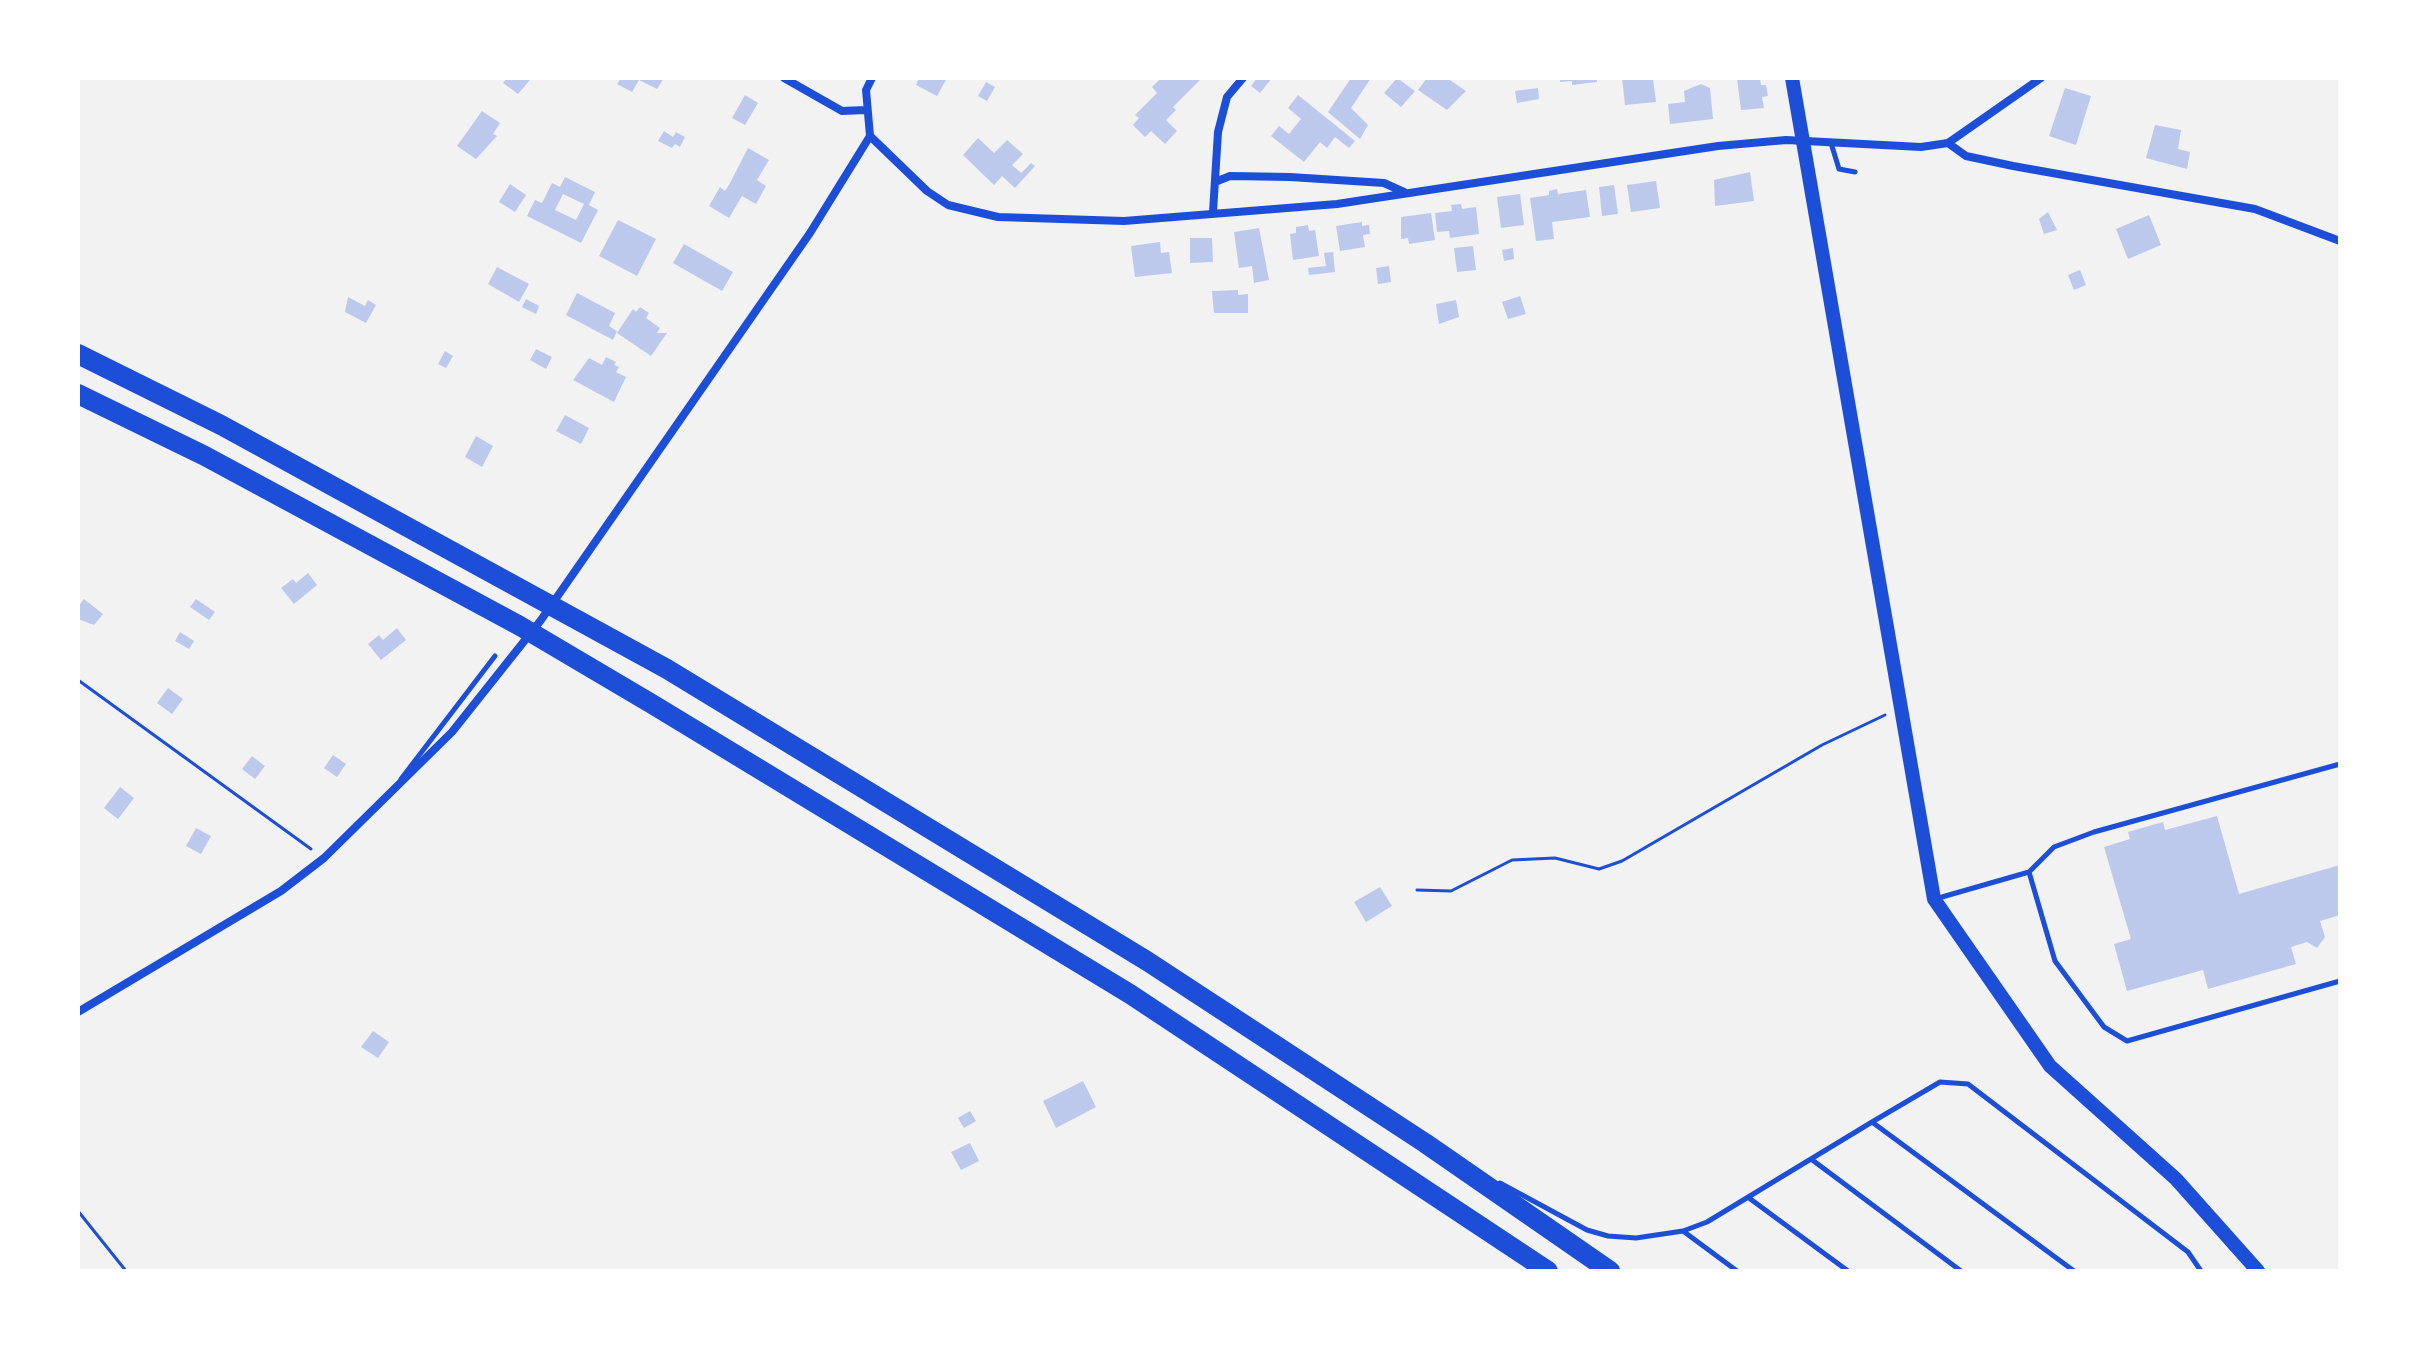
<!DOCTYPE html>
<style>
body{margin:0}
#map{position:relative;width:2418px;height:1349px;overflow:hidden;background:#f2f2f2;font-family:Inter,sans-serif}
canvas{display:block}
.frame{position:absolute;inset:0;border:80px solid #fff;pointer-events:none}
</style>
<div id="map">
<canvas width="2418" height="1349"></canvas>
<div class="frame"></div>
</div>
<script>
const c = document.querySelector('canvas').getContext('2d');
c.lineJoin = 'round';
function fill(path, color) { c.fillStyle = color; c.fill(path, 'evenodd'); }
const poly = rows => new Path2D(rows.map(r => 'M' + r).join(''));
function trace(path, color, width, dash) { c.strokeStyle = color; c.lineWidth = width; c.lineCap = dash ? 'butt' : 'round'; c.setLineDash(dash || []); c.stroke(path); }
fill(poly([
 [507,78,527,78,530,80,518,94,503,83],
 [621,78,664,78,657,89,639,80,632,92,617,84],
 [919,78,947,78,937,96,916,85],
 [1161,78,1200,80,1173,107,1176,110,1166,120,1177,131,1165,144,1151,131,1145,137,1133,125,1139,118,1135,115,1157,93,1152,87],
 [1257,78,1272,78,1260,93,1251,86],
 [1351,78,1371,78,1351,108,1368,125,1360,139,1328,112],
 [1397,78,1415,91,1401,107,1384,93],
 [1427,78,1447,78,1466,91,1447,110,1418,90],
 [1560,78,1597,78,1597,82,1572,85,1572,81,1560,82],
 [1622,78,1653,78,1656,102,1625,105],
 [1737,78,1760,78,1761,85,1766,85,1768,96,1762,97,1764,108,1741,110],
 [986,82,995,87,987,101,978,96],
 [1701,84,1710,88,1713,119,1670,124,1668,104,1685,102,1684,91],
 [1538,88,1539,99,1517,103,1515,91],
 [2065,88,2091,96,2076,145,2049,136],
 [745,95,758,103,745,125,732,118],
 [1298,95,1355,141,1349,148,1335,137,1327,148,1320,142,1304,162,1271,136,1279,126,1289,134,1301,119,1288,108],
 [482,111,500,123,493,134,497,136,476,159,457,146],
 [2155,125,2181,130,2178,149,2190,152,2187,169,2146,158],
 [664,131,673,137,676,132,685,137,680,147,675,144,672,148,658,141],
 [978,138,994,153,1007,140,1023,154,1012,165,1021,173,1031,163,1035,166,1015,188,1002,176,994,185,963,155],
 [748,148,769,160,757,180,766,186,756,204,742,196,729,218,709,206,720,187,725,191,729,185],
 [1750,172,1754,201,1715,206,1714,180],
 [565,177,595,192,589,205,598,210,581,243,527,216,535,200,542,203,552,183,560,187],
 [563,194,584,204,576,220,555,210],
 [1656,181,1660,208,1631,212,1627,185],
 [510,184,526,195,515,212,499,202],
 [1614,185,1618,214,1602,216,1599,187],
 [1557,189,1558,194,1586,190,1590,217,1552,222,1554,239,1536,241,1530,198,1549,195,1549,191],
 [1520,194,1524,225,1501,228,1497,197],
 [1461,204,1462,209,1476,207,1479,234,1450,238,1449,231,1437,232,1435,213,1452,211,1451,205],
 [2048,212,2057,230,2044,234,2039,219],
 [1431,213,1435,240,1409,244,1408,238,1401,239,1401,217],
 [2149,215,2161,245,2128,259,2116,229],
 [618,220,656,239,637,276,599,256],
 [1362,222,1362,226,1369,225,1370,234,1363,235,1365,247,1340,251,1336,226],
 [1308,225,1309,231,1315,230,1319,256,1293,260,1290,234,1296,233,1296,227],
 [1259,228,1269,280,1254,283,1252,266,1239,268,1234,232],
 [1190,238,1212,238,1213,262,1190,263],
 [1160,242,1161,253,1169,252,1172,273,1135,277,1131,246],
 [684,244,733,272,722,291,673,263],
 [1473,246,1476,270,1457,272,1454,248],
 [1513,248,1514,259,1504,261,1502,250],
 [1333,252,1335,272,1309,275,1308,268,1326,266,1324,253],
 [1389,266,1391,282,1378,284,1376,268],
 [497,267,529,284,519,302,488,284],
 [2080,270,2086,285,2074,290,2068,275],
 [1238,290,1238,295,1248,294,1248,313,1214,313,1212,291],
 [577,293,615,313,609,326,617,331,613,340,566,315],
 [1520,296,1526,314,1508,319,1502,302],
 [348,297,365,306,368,300,376,305,366,323,345,312],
 [526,299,539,306,536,314,522,307],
 [1456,300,1459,317,1439,324,1436,304],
 [640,307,649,313,646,318,660,328,657,333,667,333,651,356,617,333,633,309,636,312],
 [536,349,552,357,546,369,530,360],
 [445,351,453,356,446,368,438,364],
 [606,357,616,362,614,365,619,367,616,372,626,377,614,402,573,380,589,358,602,365],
 [565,415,589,428,581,444,556,431],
 [476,436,493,446,482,467,465,457],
 [308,573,317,585,294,604,281,588,293,579,296,583],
 [84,599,103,614,94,625,78,619,78,607],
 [196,599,215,612,209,620,190,607],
 [397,628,406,640,381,660,368,644,379,635,383,640],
 [180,632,194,641,189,649,175,641],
 [168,688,183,699,172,714,157,703],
 [333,755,346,764,337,777,324,768],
 [252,756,265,766,255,779,242,769],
 [120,787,134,798,118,819,104,808],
 [2217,816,2239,894,2340,865,2340,915,2320,921,2325,937,2317,948,2307,942,2291,947,2296,964,2208,989,2203,970,2127,991,2114,944,2131,939,2104,847,2130,839,2128,832,2163,822,2165,830],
 [196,828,211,836,201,854,186,846],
 [1380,887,1392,906,1366,922,1354,902],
 [373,1031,389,1042,378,1058,361,1047],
 [1083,1081,1096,1107,1056,1128,1043,1101],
 [970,1111,976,1121,964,1128,958,1118],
 [970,1143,979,1161,961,1170,951,1152]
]), '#bdc9ec');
trace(poly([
 [78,680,311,849],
 [1417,890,1451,891,1512,860,1555,858,1599,869,1622,861,1822,745,1885,715],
 [78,1211,126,1271]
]), '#1d4ed8', 3);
trace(poly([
 [1831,143,1839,169,1855,172],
 [401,779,495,656],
 [2029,872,2055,961,2104,1027,2127,1041,2340,981],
 [1935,899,2029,872,2054,847,2094,832,2340,764],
 [1872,1122,1940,1082,1968,1084,2188,1252,2201,1271],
 [1811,1159,1961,1271],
 [1500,1183,1587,1230,1608,1236,1636,1238,1683,1231,1737,1271],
 [1749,1198,1848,1271],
 [1683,1231,1707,1222,1872,1122,2074,1271]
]), '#1d4ed8', 5);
trace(poly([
 [784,78,842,111,865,110],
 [870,136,927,191,948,205,998,217,1124,221,1337,204,1718,146,1786,140,1921,147,1948,143,2041,78],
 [1948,143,1966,156,2013,166,2255,209,2340,241],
 [1215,182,1230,176,1290,177,1384,183,1404,192],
 [1213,212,1218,132,1227,97,1243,78],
 [78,1012,281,891,324,858,452,732,541,620,810,233,870,136,866,90,872,78]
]), '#1d4ed8', 8);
trace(poly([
 [1792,78,1934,899,2050,1066,2176,1179,2258,1271]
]), '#1d4ed8', 14);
trace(poly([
 [78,354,221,425,667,669,1147,961,1425,1143,1610,1271],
 [78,394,205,456,520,626,652,704,1130,994,1548,1271]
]), '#1d4ed8', 20);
</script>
